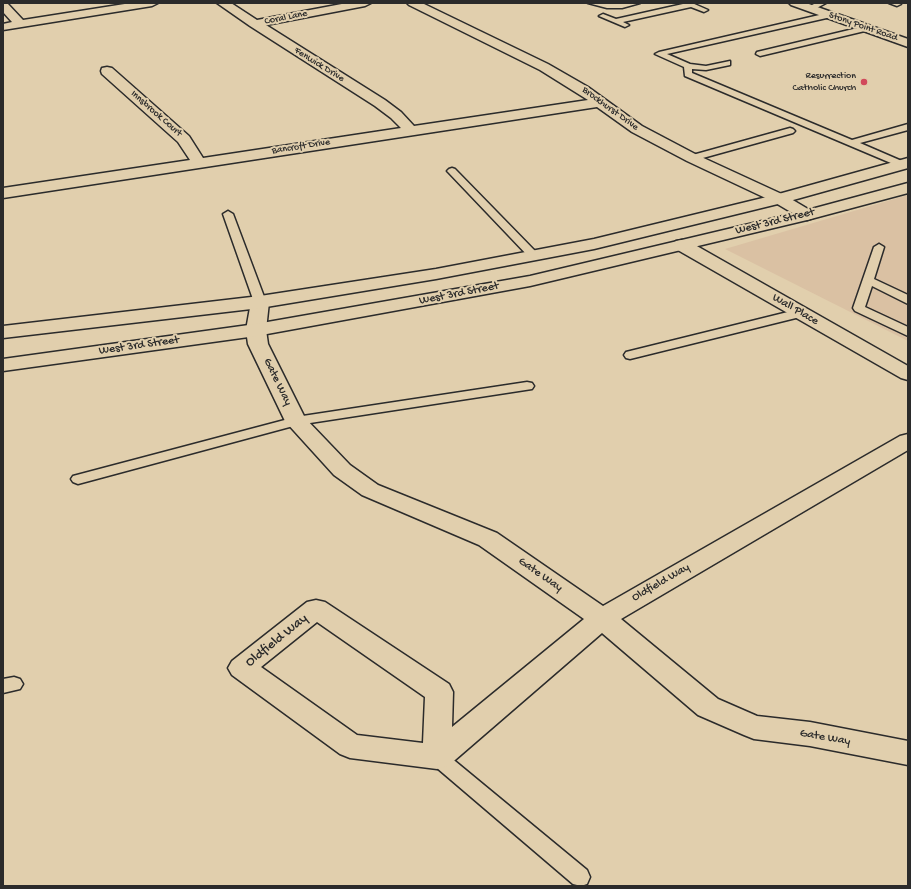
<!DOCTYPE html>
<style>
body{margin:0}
#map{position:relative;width:911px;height:889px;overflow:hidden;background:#e1cfad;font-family:"Gochi Hand",sans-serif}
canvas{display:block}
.frame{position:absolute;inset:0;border:4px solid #2b2b2b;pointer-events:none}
</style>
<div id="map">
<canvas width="911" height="889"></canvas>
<div class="frame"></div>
</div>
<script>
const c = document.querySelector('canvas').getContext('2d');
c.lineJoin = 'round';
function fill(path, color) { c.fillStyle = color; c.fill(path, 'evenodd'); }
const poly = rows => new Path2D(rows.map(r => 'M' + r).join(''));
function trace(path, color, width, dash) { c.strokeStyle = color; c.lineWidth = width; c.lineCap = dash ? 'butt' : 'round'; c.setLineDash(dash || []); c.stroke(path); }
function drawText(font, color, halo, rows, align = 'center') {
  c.font = font + ' "Gochi Hand",sans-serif'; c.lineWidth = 4; c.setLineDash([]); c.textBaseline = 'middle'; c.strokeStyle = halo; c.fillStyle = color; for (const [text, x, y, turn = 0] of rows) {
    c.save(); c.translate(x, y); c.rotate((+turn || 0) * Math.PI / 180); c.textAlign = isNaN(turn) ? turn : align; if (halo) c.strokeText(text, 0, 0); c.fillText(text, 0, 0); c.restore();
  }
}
fill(poly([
 [908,195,908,341,725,249]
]), '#dac1a3');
const service = poly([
 [588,3,607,4,640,3,622,8,607,8,588,3],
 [682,3,692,3,708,10,704,12,691,7,623,22,629,25,625,27,599,16,603,14,616,19,683,4,682,3],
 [816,3,826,3,813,10,807,10,806,8,816,3],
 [889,3,900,3,901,4,897,6,889,3],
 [828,13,831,13,831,17,667,54,690,64,706,66,730,61,730,65,706,70,692,69,692,73,852,140,908,124,908,130,860,143,904,162,906,164,904,166,898,166,685,76,684,67,655,54,659,52,828,13],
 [866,26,870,28,869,30,760,56,756,54,757,52,866,26],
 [790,128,793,129,795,131,793,133,692,161,687,158,689,156,790,128],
 [452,168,455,169,537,253,539,255,537,257,529,257,449,173,447,171,449,169,452,168],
 [228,211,233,214,266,302,264,304,256,304,254,302,223,214,228,211],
 [879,244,884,247,874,279,908,295,908,304,872,286,865,307,908,327,908,336,855,311,853,308,874,247,879,244],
 [800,309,804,310,806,313,804,316,630,359,626,358,624,355,626,352,800,309],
 [527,382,532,383,534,386,532,389,297,425,78,484,73,482,71,479,73,476,296,417,527,382],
 [14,677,20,679,23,684,20,689,3,693,3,679,14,677],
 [437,749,444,752,587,870,590,877,587,884,581,886,573,884,430,762,428,757,430,752,437,749]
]);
const minor = poly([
 [3,3,7,3,23,20,131,3,158,3,152,6,3,30,3,24,12,22,3,12,3,3],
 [217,3,231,3,257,20,347,3,371,3,365,6,266,25,385,100,401,112,414,126,588,100,540,70,409,5,407,3,422,3,548,64,588,87,642,126,697,155,786,196,813,212,815,215,813,218,807,220,801,218,774,202,687,161,632,132,597,107,3,198,3,188,190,160,178,142,102,74,101,71,102,68,107,67,112,68,189,136,203,158,401,128,391,118,375,106,250,26,217,3],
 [682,240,688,241,908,366,908,380,901,378,676,249,673,245,676,241,682,240],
 [260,296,267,298,269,302,266,330,268,344,305,418,350,465,378,485,497,533,603,606,900,436,908,434,908,450,621,619,718,699,757,716,810,722,908,741,908,765,810,746,754,739,744,735,698,715,602,633,448,766,437,769,350,758,340,754,232,675,228,668,232,661,307,602,316,600,325,602,449,684,453,692,452,727,584,619,479,545,362,495,334,475,285,421,248,344,246,330,251,302,253,298,260,296],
 [317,622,425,697,423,743,357,735,261,667,317,622]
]);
const secondary = poly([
 [789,3,806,3,908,39,908,47,791,5,789,3],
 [908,158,908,168,786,202,594,249,436,279,260,308,3,338,3,326,260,296,436,269,594,239,775,195,908,158],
 [908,183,908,193,807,220,530,286,256,336,3,371,3,359,256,324,530,276,804,211,908,183]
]);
trace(service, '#2b2b2b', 3);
trace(minor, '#2b2b2b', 3);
trace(secondary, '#2b2b2b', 3);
fill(service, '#e1cfad');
fill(minor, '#e1cfad');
fill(secondary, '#e1cfad');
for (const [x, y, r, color] of [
 [864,82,4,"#d1495b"]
]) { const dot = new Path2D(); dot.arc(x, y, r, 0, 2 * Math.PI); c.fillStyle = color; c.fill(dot); trace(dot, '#e1cfad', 1.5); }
drawText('10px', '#2b2b2b', '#e1cfad', [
 ["Coral Lane",286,18,-11],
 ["Stony Point Road",863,27,19],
 ["Fenwick Drive",319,65,32],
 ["Brockhurst Drive",610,109,36],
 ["Innsbrook Court",156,114,41],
 ["Bancroft Drive",301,147,-9]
]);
drawText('10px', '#2b2b2b', '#e1cfad', [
 ["Resurrection",856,76],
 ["Catholic Church",856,88]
], 'right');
drawText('12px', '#2b2b2b', '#e1cfad', [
 ["West 3rd Street",775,222,-14],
 ["West 3rd Street",459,294,-11],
 ["Wall Place",795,310,30],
 ["West 3rd Street",139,346,-8],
 ["Gate Way",277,382,64],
 ["Gate Way",540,575,35],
 ["Oldfield Way",661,583,-30],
 ["Gate Way",825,738,10]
]);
drawText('14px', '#2b2b2b', '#e1cfad', [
 ["Oldfield Way",277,641,-39]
]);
</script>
